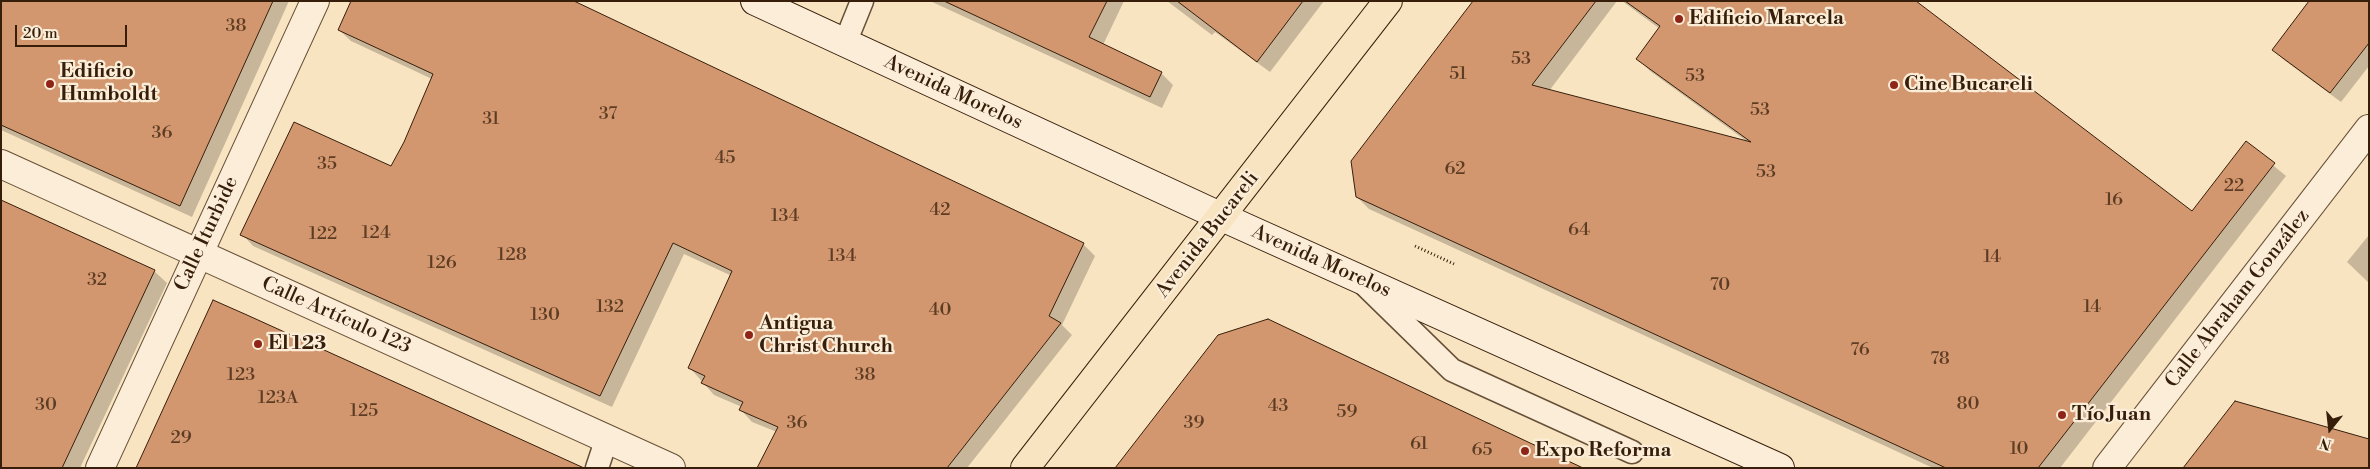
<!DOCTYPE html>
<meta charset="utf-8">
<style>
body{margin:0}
#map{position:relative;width:2370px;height:469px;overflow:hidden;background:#f9e4c1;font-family:"Libre Bodoni",serif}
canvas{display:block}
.frame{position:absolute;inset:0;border:2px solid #361e0b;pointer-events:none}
.north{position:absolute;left:2305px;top:404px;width:50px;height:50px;-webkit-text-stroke:4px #fbedd7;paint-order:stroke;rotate:196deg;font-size:14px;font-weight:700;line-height:20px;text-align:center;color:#361e0b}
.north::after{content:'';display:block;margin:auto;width:18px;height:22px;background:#361e0b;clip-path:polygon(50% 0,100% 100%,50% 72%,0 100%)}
.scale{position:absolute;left:15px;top:25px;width:112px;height:22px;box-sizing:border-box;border:2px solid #361e0b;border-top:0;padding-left:6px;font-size:15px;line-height:18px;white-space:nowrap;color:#361e0b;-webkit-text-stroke:4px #fbedd7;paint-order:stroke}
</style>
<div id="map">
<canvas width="2370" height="469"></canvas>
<div class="frame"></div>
<div class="north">N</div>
<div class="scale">20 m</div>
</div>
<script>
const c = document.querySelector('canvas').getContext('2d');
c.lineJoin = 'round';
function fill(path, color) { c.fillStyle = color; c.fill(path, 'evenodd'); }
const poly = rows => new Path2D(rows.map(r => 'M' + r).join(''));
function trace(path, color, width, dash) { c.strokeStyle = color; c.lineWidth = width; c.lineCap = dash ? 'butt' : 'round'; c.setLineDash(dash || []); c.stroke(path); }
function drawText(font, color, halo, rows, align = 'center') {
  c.font = font + ' "Libre Bodoni",serif'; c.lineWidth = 4.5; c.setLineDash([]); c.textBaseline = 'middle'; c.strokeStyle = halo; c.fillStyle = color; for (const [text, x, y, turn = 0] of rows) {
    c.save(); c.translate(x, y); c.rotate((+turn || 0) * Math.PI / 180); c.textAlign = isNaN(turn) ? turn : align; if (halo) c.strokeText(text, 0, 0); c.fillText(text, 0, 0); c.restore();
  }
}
fill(poly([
 [1,1,289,1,192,217,1,130],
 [930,1,1124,1,1103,45,1161,73,1173,85,1162,108],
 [1167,1,1324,1,1270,72,1215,32,1212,35],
 [1475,1,1617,1,1549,91,1749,143,1650,71,1638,59,1660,29,1622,1,1914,1,2193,213,2246,143,2286,176,2060,468,1933,468,1369,209,1357,197],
 [2369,1,2369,66,2341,102,2284,60,2274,50],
 [339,30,1083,244,1095,256,1062,325,1072,335,967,468,760,468,777,432,752,422,741,410,742,407,714,395,690,368,732,276,684,254,612,407,253,246,242,234,391,168,405,142,432,79,351,41],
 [2369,235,2369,283,2347,262],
 [154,271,167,283,80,468,1,468]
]), '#0003');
const building = poly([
 [1,1,273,1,180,206,1,125,1,1],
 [351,1,574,1,1084,243,1049,316,1061,323,947,468,757,468,778,427,739,410,743,402,701,383,705,376,688,368,732,271,673,243,600,396,240,235,294,122,391,166,404,142,433,74,338,30,351,1],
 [944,1,1107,1,1089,37,1162,72,1150,97,944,1],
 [1177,1,1303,1,1257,62,1177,1],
 [1473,1,1596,1,1532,85,1751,142,1636,59,1660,26,1625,1,1916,1,2192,211,2246,141,2275,163,2038,468,1946,468,1356,197,1351,161,1473,1],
 [2309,1,2369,1,2369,43,2330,93,2272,50,2309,1],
 [1,200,155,270,62,468,1,468,1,200],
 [213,300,247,315,584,468,136,468,213,300],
 [1268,319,1401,382,1583,468,1115,468,1218,335,1268,319],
 [2235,401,2369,439,2369,468,2183,468,2235,401]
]);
fill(building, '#d3976f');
trace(building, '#361e0b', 1);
const lane = poly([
 [845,43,862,1],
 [1366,286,1452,370,1632,452],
 [597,468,607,438]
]);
const street = poly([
 [1,164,671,468],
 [100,468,315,1],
 [2107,468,2369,129]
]);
const secondary = poly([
 [755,1,1222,217,1780,468]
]);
const primary = poly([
 [1025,468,1388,1]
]);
trace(lane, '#675038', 25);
trace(street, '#675038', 30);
trace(secondary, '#361e0b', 30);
trace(primary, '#361e0b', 30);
trace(poly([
 [1415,246,1454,264]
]), '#361e0b', 3, [1, 2.5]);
trace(lane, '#fbedd7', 22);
trace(street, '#fbedd7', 28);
trace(secondary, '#fbedd7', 28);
trace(primary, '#f9e4c1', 28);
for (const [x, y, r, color] of [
 [1679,19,5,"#8f2418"],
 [50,84,5,"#8f2418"],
 [1894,85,5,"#8f2418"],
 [749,335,5,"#8f2418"],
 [258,344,5,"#8f2418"],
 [2062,415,5,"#8f2418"],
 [1525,451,5,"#8f2418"]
]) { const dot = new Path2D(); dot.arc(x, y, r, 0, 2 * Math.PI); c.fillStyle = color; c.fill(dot); trace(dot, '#fbedd7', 2); }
drawText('18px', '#5d3c24', null, [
 ["38",236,27],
 ["53",1521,60],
 ["51",1458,75],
 ["53",1695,77],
 ["53",1760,111],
 ["37",608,115],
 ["31",491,120],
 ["36",162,134],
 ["45",725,159],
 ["35",327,165],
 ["62",1455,170],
 ["53",1766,173],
 ["22",2234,187],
 ["16",2114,201],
 ["42",940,211],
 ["134",785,217],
 ["64",1579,231],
 ["124",376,234],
 ["122",323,235],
 ["128",512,256],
 ["134",842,257],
 ["14",1992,258],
 ["126",442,264],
 ["32",97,281],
 ["70",1720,286],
 ["132",610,308],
 ["14",2092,308],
 ["40",940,311],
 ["130",545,316],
 ["76",1860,351],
 ["78",1940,360],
 ["123",241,376],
 ["38",865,376],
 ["123A",278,399],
 ["80",1968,405],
 ["30",46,406],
 ["43",1278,407],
 ["125",364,412],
 ["59",1347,413],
 ["36",797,424],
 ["39",1194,424],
 ["29",181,439],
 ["61",1419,445],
 ["10",2019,450],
 ["65",1482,451]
]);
drawText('bold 20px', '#361e0b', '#fbedd7', [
 ["Edificio Marcela",1689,19],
 ["Edificio",60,72],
 ["Humboldt",60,95],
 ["Cine Bucareli",1904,85],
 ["Antigua",759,324],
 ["Christ Church",759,347],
 ["El 123",268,344],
 ["Tío Juan",2072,415],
 ["Expo Reforma",1535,451]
], 'left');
drawText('20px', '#361e0b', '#fbedd7', [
 ["Avenida Morelos",953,93,25],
 ["Calle Iturbide",207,234,-65],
 ["Avenida Bucareli",1208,235,-52],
 ["Avenida Morelos",1321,262,24],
 ["Calle Abraham González",2238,299,-52],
 ["Calle Artículo 123",336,316,24]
]);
</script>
